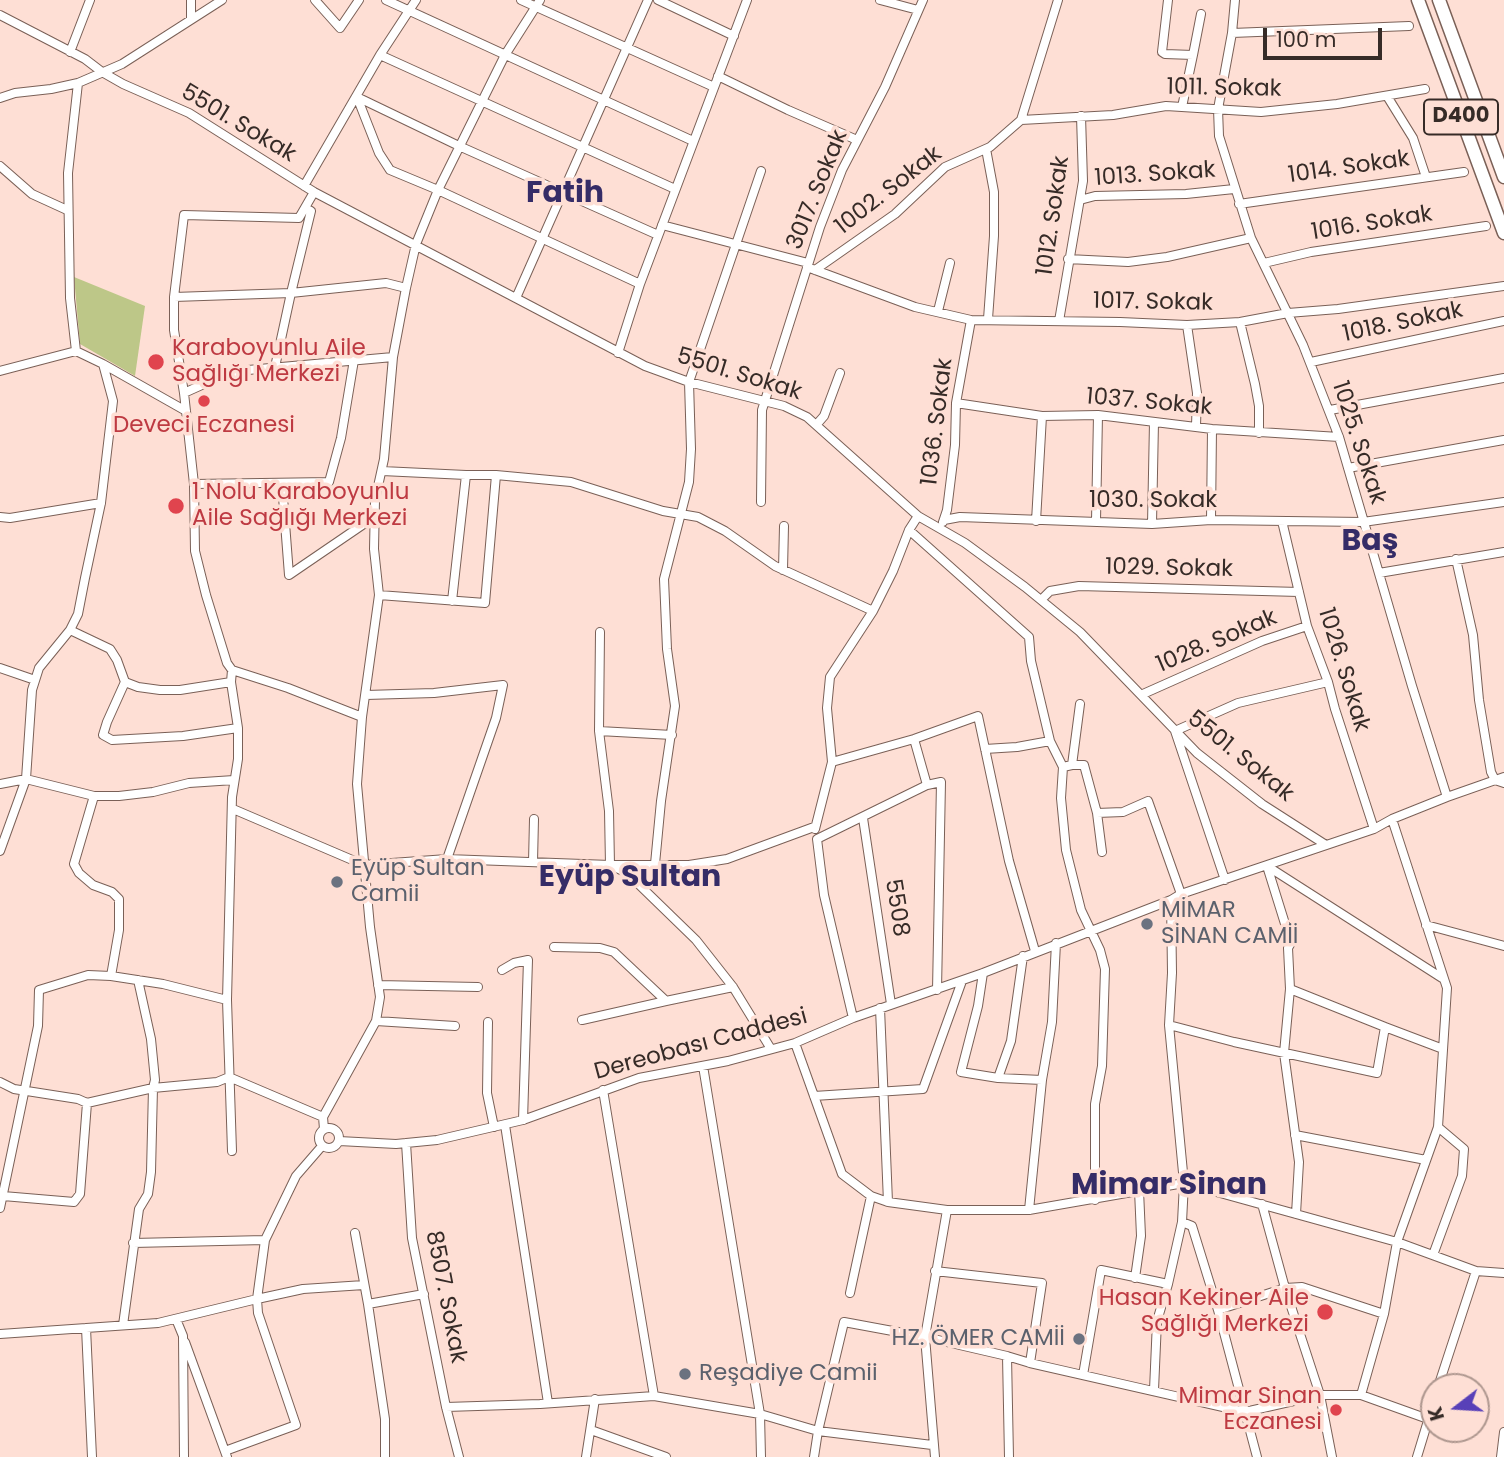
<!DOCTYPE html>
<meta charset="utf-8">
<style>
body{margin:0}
#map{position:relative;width:1504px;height:1457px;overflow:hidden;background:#fedfd5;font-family:Poppins,sans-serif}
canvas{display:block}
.north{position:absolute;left:1420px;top:1373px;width:70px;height:70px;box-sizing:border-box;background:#fedfd5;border:2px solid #ae978f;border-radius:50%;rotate:253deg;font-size:19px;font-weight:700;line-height:28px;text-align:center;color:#362b27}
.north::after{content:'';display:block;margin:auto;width:24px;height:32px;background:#5840b8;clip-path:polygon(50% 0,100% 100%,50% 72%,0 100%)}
.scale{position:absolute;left:1263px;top:28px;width:119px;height:32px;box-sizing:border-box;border:4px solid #362b27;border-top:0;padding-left:9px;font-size:21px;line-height:24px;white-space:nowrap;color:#362b27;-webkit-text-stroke:5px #fedfd5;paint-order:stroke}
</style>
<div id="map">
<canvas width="1504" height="1457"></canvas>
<div class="north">K</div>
<div class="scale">100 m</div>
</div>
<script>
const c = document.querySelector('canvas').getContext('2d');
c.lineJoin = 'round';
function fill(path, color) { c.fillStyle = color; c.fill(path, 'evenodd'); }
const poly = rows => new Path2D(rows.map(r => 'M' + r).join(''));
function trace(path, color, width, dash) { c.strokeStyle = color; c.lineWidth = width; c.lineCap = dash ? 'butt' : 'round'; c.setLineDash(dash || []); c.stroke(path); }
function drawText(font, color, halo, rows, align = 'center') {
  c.font = font + ' Poppins,sans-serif'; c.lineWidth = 7; c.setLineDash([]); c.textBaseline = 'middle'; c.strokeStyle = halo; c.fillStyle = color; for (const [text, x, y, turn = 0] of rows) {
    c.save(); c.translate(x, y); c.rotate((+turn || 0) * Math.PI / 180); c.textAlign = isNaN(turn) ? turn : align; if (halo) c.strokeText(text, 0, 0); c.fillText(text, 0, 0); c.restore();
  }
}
fill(poly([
 [74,277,145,306,135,376,80,344]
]), '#bdc788');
const minor = poly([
 [191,0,191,19],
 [315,0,340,28,359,0],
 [386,0,693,141],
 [521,0,714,87],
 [658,0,734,36],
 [880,0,918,10],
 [1168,0,1162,52,1165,54,1193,55,1182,107],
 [1235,0,1232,33,1218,109,1219,136,1251,238,1303,345,1339,437,1412,686,1447,797],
 [0,15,85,59,102,72,123,84,189,113,314,192,645,366,689,382,784,406,807,417,918,516,965,543,1025,587,1080,632,1197,753,1262,804,1326,845],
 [1232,33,1409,26],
 [70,52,90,0],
 [380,55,675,189],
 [1193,55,1201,14],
 [718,76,788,110,857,140],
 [78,83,68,173,70,298,76,351,103,364],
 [1387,96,1413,138,1426,177],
 [357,97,379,153,390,170,438,190,640,284],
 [357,97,459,146,658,235],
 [0,98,15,93,51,89,78,83,122,64,222,0],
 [1021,120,1113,115,1166,106,1261,112,1337,104,1425,89],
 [986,149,994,192,994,236,988,319],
 [0,166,32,194,67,210],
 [304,186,380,55,416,0],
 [1080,200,1095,196,1186,194,1234,189],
 [1239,204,1464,172],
 [662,225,808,263],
 [1068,259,1128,262,1167,257,1251,238],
 [1264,263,1311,252,1486,226],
 [807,267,915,307,971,320,1120,322,1187,325,1240,322,1288,313,1338,309,1504,286],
 [815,270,895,214,945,167,990,147,1021,120,1058,0],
 [174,297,291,293,311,211,305,208],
 [516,298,648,0],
 [938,311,950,263],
 [1059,321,1083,181,1081,116],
 [1240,322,1255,384,1259,406,1259,433],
 [1187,325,1197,393,1196,426],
 [618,353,640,284,747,0],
 [1311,362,1504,321],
 [275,367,291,293,386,283,406,288],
 [0,371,76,351],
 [184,393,215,379,248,370,393,357],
 [956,403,1042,416,1098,415,1212,429,1339,437],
 [1330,410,1504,378],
 [817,424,824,416,840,373],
 [1348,468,1504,440],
 [382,471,466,475,496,475,571,482,663,511,698,517,725,531,775,566,873,611],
 [194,484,329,482,341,438,354,360],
 [282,484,289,575,374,517],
 [761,502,762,410,820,227,842,170,885,87,923,0],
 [0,517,10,518,101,503],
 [944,520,960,517,1152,524,1211,520,1363,522,1504,502],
 [1211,520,1212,429],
 [1036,521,1042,416],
 [1096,521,1098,415],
 [1282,521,1307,626,1328,682,1335,709,1374,829],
 [943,522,947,510,955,445,956,403,971,320],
 [1152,524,1154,422],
 [909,530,1029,637,1031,661,1050,741,1063,767],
 [1456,559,1473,635,1479,700,1491,772,1495,780,1504,783],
 [783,570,784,526],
 [1379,573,1504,552],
 [379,595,485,603,496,475],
 [1041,600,1050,591,1079,586,1299,592],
 [452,601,466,475],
 [70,630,110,649,117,660,125,682,138,687,160,690,180,690,231,682],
 [0,668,35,680],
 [232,670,288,688,362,717],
 [125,682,107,722,103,735,112,740,183,736,238,728],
 [1143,694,1262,641,1307,626],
 [366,695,434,693,503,685,496,718,447,859],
 [1080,704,1072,765,1063,767,1061,798,1066,850,1081,910,1100,950,1105,969,1102,1066,1095,1104,1095,1200],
 [599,731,600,632],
 [672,735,599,731,609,811,610,865,627,873,696,940,733,987,771,1049],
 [914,739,927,785],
 [985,749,1017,747,1050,741],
 [832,762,914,739,978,716,1009,861,1035,951],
 [1072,765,1084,765,1097,813,1123,812,1148,801,1181,894],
 [0,784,26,779,94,796,119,796,153,792,189,783,234,780],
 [94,796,74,864,79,873,93,885,112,892,119,899,119,930,111,976],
 [233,809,364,865,447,859,610,865,689,865,727,859,814,827],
 [1097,813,1102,852],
 [863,818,891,1004],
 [815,829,832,762,827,708,830,677,873,611,893,571,909,530,918,516],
 [0,851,26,779,32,690,39,668,70,630,78,614,85,578,101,503,113,401,103,364,186,411],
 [533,862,534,819],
 [655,864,661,801,675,706,667,649,664,579,689,482,691,449,689,382,761,171],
 [1267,866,1291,943,1288,948,1290,989,1284,1053,1299,1162,1296,1214],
 [1267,866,1442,978],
 [1225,880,1175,731,1238,703,1328,682],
 [1426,925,1504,946],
 [554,947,600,948,614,952,666,1001,733,987],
 [502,970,514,963,528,960,523,1120],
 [983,973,978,1006,961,1072,998,1078,1042,1080],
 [378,985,478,987],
 [1290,989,1385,1027],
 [880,1008,888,1202],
 [853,1018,824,895,817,839,927,785,941,782,937,990],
 [582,1020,666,1001],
 [376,1021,455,1026],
 [488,1022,487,1093,494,1127],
 [1169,1025,1234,1042,1377,1073,1385,1027,1443,1049],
 [795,1043,842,1174,871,1196,888,1202,947,1210,1029,1210,1184,1183,1397,1242,1476,1271],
 [703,1066,760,1414,761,1457],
 [998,1078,1011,1041,1023,956],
 [0,1082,14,1089,78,1099,87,1103,153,1088,217,1082,229,1077,323,1117,324,1129],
 [603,1090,654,1396],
 [814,1096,923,1089,962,981],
 [323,1117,376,1021,380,997,370,927,357,784,362,717,379,595,374,549,375,500,384,459,393,357,406,288,416,244,438,190,505,55,540,0],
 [505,1125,548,1403],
 '319 1138a10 10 0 1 1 20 0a10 10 0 1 1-20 0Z',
 [1295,1135,1426,1160],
 [339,1141,396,1144,437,1140,523,1120,639,1078,728,1061,795,1043,853,1018,983,973,1171,900,1181,894,1374,829,1392,819,1447,797,1504,777],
 [406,1143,412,1238,446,1407,459,1457],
 [232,1151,227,1000,232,797,238,759,238,728,231,682,232,670,227,663,206,595,195,551,194,484,184,393,174,330,174,297,184,215,299,218,314,192],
 [3,1196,74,1202,80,1194,87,1103],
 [1262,1204,1285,1288,1320,1395,1332,1457],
 [0,1208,38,1026,39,990,88,975,111,976,163,984,227,1000],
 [1029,1210,1042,1080,1052,1022,1056,943],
 [1182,1222,1192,1226,1218,1310,1257,1457],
 [355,1233,368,1304,385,1419,385,1457],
 [133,1243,265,1240],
 [1433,1255,1462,1176,1464,1149,1438,1127],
 [935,1271,1042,1283,1030,1363],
 [1135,1278,1141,1236,1139,1190],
 [850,1293,871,1196],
 [368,1304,424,1294],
 [1218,1310,1285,1288,1302,1287,1384,1314],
 [176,1319,183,1336,184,1457],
 [123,1325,139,1209,148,1194,151,1172,153,1088,155,1080,151,1039,138,980],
 [86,1328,92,1457],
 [0,1334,158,1323,257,1299,265,1240,296,1176,322,1146],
 [185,1342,227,1457],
 [1007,1356,1009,1457],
 [1083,1375,1101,1270,1168,1284,1182,1222,1184,1183,1169,1025,1172,973,1171,900],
 [1438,1387,1476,1271,1504,1273],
 [1154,1390,1157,1321,1168,1284],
 [1361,1395,1384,1314,1397,1242,1438,1127,1447,988,1392,819],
 [446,1407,540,1404,654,1396,760,1414,818,1431,932,1445],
 [591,1430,666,1457],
 [225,1451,296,1425,258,1313,257,1299,303,1289,364,1285],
 [586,1457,595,1399],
 [814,1457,818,1431,844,1322,925,1337,1007,1356,1030,1363,1245,1412,1320,1395,1361,1395,1428,1419],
 [935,1457,925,1337,947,1210],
 [1417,1457,1434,1401],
 [1501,1457,1504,1432]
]);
const highway = poly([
 [1418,0,1504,233],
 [1439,0,1504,177]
]);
trace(minor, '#7a6057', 10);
trace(highway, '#7a6057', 15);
trace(minor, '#fff', 8);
trace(highway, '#fff', 12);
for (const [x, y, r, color] of [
 [156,362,9,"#e0444e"],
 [204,401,7,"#e0444e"],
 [176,506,9,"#e0444e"],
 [337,882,7,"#6b7280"],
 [1147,924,7,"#6b7280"],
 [1325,1312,9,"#e0444e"],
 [1079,1339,7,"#6b7280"],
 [685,1374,7,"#6b7280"],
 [1336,1410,7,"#e0444e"]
]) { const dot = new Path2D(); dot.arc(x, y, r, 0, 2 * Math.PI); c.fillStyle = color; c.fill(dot); trace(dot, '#fedfd5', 2.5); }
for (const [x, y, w] of [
 [1461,117,74]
]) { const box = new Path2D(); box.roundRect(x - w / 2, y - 17.5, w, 35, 5); c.fillStyle = '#fedfd5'; c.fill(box); trace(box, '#362b27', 2); }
drawText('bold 21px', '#362b27', null, [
 ["D400",1461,117]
]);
drawText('23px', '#362b27', '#fedfd5', [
 ["1011. Sokak",1224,89,1],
 ["5501. Sokak",238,124,31],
 ["1014. Sokak",1349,168,-8],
 ["1013. Sokak",1155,175,-4],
 ["3017. Sokak",818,190,-68],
 ["1002. Sokak",889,191,-38],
 ["1012. Sokak",1054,216,-82],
 ["1016. Sokak",1372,224,-9],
 ["1017. Sokak",1153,303,1],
 ["1018. Sokak",1403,323,-12],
 ["5501. Sokak",739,375,17],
 ["1037. Sokak",1149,403,5],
 ["1036. Sokak",938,422,-83],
 ["1025. Sokak",1358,443,72],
 ["1030. Sokak",1153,501],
 ["1029. Sokak",1169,569,1],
 ["1028. Sokak",1217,642,-23],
 ["1026. Sokak",1343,670,73],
 ["5501. Sokak",1240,757,39],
 ["5508",896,908,81],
 ["Dereobası Caddesi",701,1045,-15],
 ["8507. Sokak",445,1297,79]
]);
drawText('23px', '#be3a42', '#fedfd5', [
 ["Karaboyunlu Aile",172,349],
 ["Sağlığı Merkezi",172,375],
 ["Deveci Eczanesi",204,426,"center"],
 ["1 Nolu Karaboyunlu",192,493],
 ["Aile Sağlığı Merkezi",192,519],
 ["Hasan Kekiner Aile",1309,1299,"right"],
 ["Sağlığı Merkezi",1309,1325,"right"],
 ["Mimar Sinan",1322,1397,"right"],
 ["Eczanesi",1322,1423,"right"]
], 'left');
drawText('23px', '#5b616d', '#fedfd5', [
 ["Eyüp Sultan",351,869],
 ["Camii",351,895],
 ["MİMAR",1161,911],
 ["SİNAN CAMİİ",1161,937],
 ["HZ. ÖMER CAMİİ",1065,1339,"right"],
 ["Reşadiye Camii",699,1374]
], 'left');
drawText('bold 30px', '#352c67', '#fedfd5', [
 ["Fatih",565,194],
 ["Baş",1370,542],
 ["Eyüp Sultan",630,878],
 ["Mimar Sinan",1169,1186]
]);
</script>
